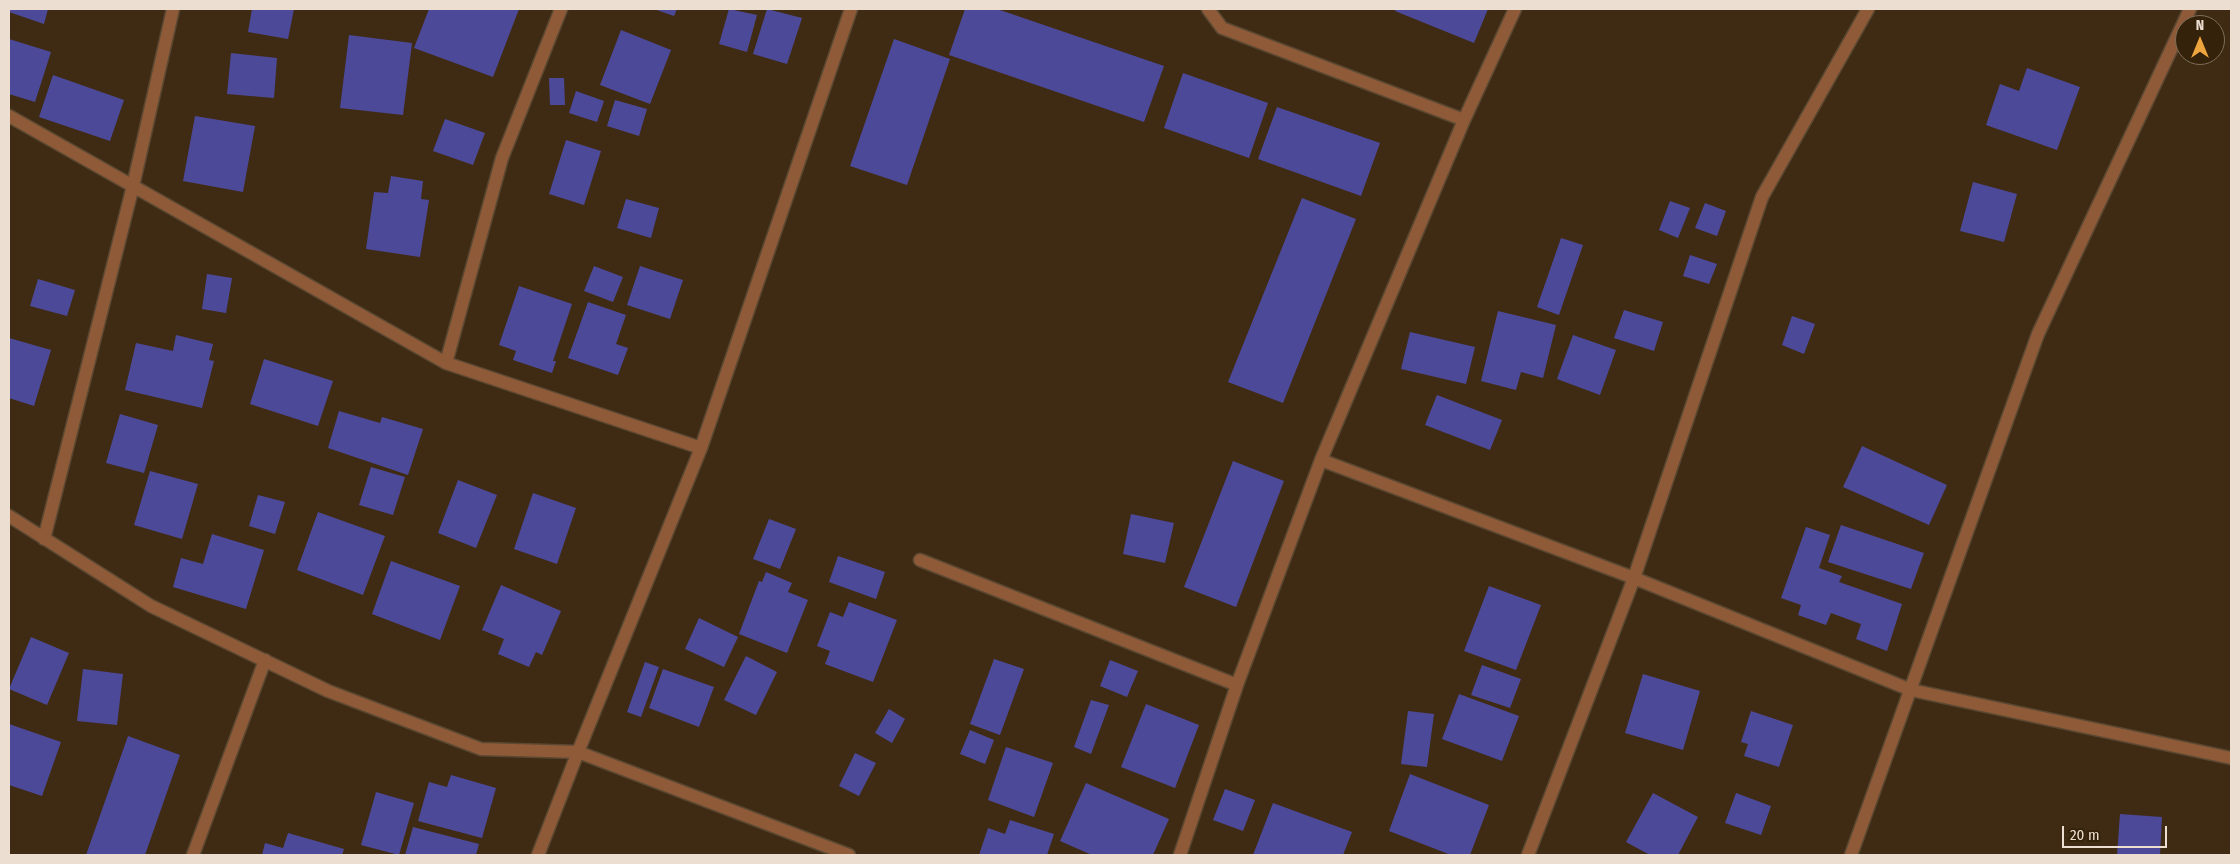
<!DOCTYPE html>
<style>
body{margin:0}
#map{position:relative;width:2240px;height:864px;overflow:hidden;background:#3f2b14;font-family:"Fira Sans Condensed",sans-serif}
canvas{display:block}
.frame{position:absolute;inset:0;border:10px solid #ecdfd1;pointer-events:none}
.north{position:absolute;left:2175px;top:15px;width:50px;height:50px;box-sizing:border-box;background:#35220a;border:1px solid #7e6e5a;border-radius:50%;rotate:0deg;font-size:14px;font-weight:700;line-height:20px;text-align:center;color:#ecdfd1}
.north::after{content:'';display:block;margin:auto;width:18px;height:22px;background:#f0a63e;clip-path:polygon(50% 0,100% 100%,50% 72%,0 100%)}
.scale{position:absolute;left:2062px;top:826px;width:105px;height:22px;box-sizing:border-box;border:2px solid #ecdfd1;border-top:0;padding-left:6px;font-size:15px;line-height:18px;white-space:nowrap;color:#ecdfd1;-webkit-text-stroke:4px #35220a;paint-order:stroke}
</style>
<div id="map">
<canvas width="2240" height="864"></canvas>
<div class="frame"></div>
<div class="north">N</div>
<div class="scale">20 m</div>
</div>
<script>
const c = document.querySelector('canvas').getContext('2d');
c.lineJoin = 'round';
function fill(path, color) { c.fillStyle = color; c.fill(path, 'evenodd'); }
const poly = rows => new Path2D(rows.map(r => 'M' + r).join(''));
function trace(path, color, width, dash) { c.strokeStyle = color; c.lineWidth = width; c.lineCap = dash ? 'butt' : 'round'; c.setLineDash(dash || []); c.stroke(path); }
fill(poly([
 [9,9,48,9,44,24,9,12],
 [252,9,294,9,288,39,248,32],
 [429,9,519,9,493,77,414,48],
 [654,9,677,9,674,16],
 [729,9,757,15,747,52,719,44],
 [767,9,802,18,787,64,753,54],
 [965,9,997,9,1164,66,1144,122,949,55],
 [1396,9,1488,9,1474,43,1395,11],
 [621,30,671,50,650,104,600,85],
 [349,35,412,43,403,115,340,108],
 [9,39,51,52,35,102,9,94],
 [894,39,950,59,907,185,850,166],
 [231,53,277,58,274,98,227,94],
 [2027,68,2080,87,2057,150,1986,125,2000,84,2019,91],
 [1183,73,1268,103,1249,158,1164,128],
 [53,75,124,100,110,141,39,117],
 [549,78,564,78,565,105,550,105],
 [576,91,604,101,597,122,569,113],
 [615,100,647,109,639,136,607,126],
 [1277,107,1380,143,1361,196,1258,159],
 [195,116,255,126,243,192,183,181],
 [445,119,485,133,473,165,433,151],
 [566,140,601,151,584,205,549,194],
 [391,176,423,181,421,199,429,200,420,257,366,249,374,192,388,193],
 [1973,182,2017,194,2004,242,1960,231],
 [1302,198,1356,219,1283,403,1228,382],
 [626,199,659,208,651,238,617,228],
 [1670,201,1690,208,1678,238,1659,230],
 [1705,203,1726,211,1717,236,1695,228],
 [1561,238,1583,245,1559,315,1537,307],
 [1690,255,1717,264,1709,284,1683,276],
 [594,266,623,277,613,302,584,291],
 [640,266,683,280,670,319,627,305],
 [207,274,232,278,226,313,202,309],
 [38,279,75,290,67,316,30,306],
 [519,286,572,304,553,361,556,361,552,373,513,360,516,351,499,345],
 [588,302,626,315,616,344,628,348,618,375,568,358],
 [1624,310,1663,322,1654,351,1614,338],
 [1498,311,1556,325,1543,378,1521,372,1516,390,1481,381],
 [1792,316,1815,324,1804,354,1782,345],
 [1410,332,1475,347,1466,384,1401,369],
 [176,335,213,344,209,360,214,361,202,408,125,390,136,343,173,351],
 [1573,335,1616,350,1600,395,1557,379],
 [9,338,51,350,34,406,9,398],
 [264,359,333,381,318,426,250,404],
 [1437,395,1502,420,1490,450,1425,425],
 [339,411,380,423,382,417,423,429,408,475,328,448],
 [120,414,158,425,144,473,106,463],
 [1862,446,1947,485,1929,525,1843,487],
 [1233,461,1284,481,1236,607,1184,587],
 [371,467,405,477,393,515,359,505],
 [150,471,198,484,182,539,134,525],
 [458,480,497,495,476,548,438,533],
 [533,493,576,508,557,564,514,549],
 [258,495,285,502,275,534,249,526],
 [318,512,385,536,363,595,297,570],
 [1131,514,1174,523,1165,563,1123,554],
 [769,519,796,529,780,569,753,559],
 [1841,525,1924,553,1911,589,1828,562],
 [1806,527,1830,535,1819,568,1842,576,1839,582,1902,604,1887,651,1856,639,1861,624,1831,613,1826,625,1798,615,1801,605,1781,598],
 [212,534,264,550,246,609,173,587,181,558,203,564],
 [838,556,885,572,876,599,829,582],
 [391,561,460,586,440,640,372,614],
 [766,572,792,583,788,592,808,600,787,653,739,634,759,581,762,582],
 [501,585,561,611,542,655,536,652,529,667,498,654,504,639,482,630],
 [1489,586,1541,605,1516,670,1464,651],
 [849,602,897,620,873,682,825,664,830,651,817,646,830,612,843,617],
 [699,618,738,637,724,667,685,649],
 [31,637,69,653,47,705,9,689],
 [746,656,777,672,756,715,724,700],
 [994,659,1024,669,1000,735,970,724],
 [1110,660,1138,671,1127,697,1100,686],
 [645,662,659,667,641,717,627,712],
 [1482,665,1521,679,1510,708,1471,695],
 [83,669,123,674,117,725,77,721],
 [663,669,714,687,699,727,649,708],
 [1643,674,1700,691,1683,750,1625,733],
 [1459,694,1519,716,1502,761,1442,739],
 [1091,700,1109,705,1091,754,1074,747],
 [1146,704,1199,725,1175,788,1121,767],
 [889,709,905,719,892,743,875,733],
 [1408,711,1434,714,1427,767,1401,764],
 [1751,711,1793,725,1779,767,1744,756,1748,744,1741,742],
 [9,724,61,742,42,796,9,785],
 [970,730,994,740,985,764,960,754],
 [128,736,180,755,145,855,86,855],
 [1006,747,1053,763,1034,817,988,800],
 [855,753,876,763,859,796,839,786],
 [1410,774,1489,805,1470,855,1451,855,1389,831],
 [451,775,496,788,482,838,418,821,429,782,447,787],
 [1086,783,1169,819,1153,855,1092,855,1060,841],
 [1225,789,1255,800,1243,831,1213,820],
 [376,792,414,803,399,855,361,845],
 [1653,793,1698,817,1678,855,1650,855,1626,842],
 [1736,793,1771,806,1761,835,1725,823],
 [1273,803,1352,832,1343,855,1253,855],
 [2120,814,2162,817,2160,855,2117,855],
 [1010,820,1054,834,1047,855,979,855,988,828,1005,834],
 [413,827,479,844,476,855,405,855],
 [288,833,344,849,342,855,262,855,265,843,283,848]
]), '#4d4999');
const street = poly([
 [1208,9,1222,28,1464,120],
 [9,116,446,363,701,448,578,752,849,855],
 [446,363,502,158,561,9],
 [701,448,851,9],
 [1321,460,1634,578,1911,690,2231,758],
 [9,516,151,606,328,691,481,749,578,752,538,855],
 [44,539,133,186,173,9],
 [920,560,1237,685],
 [193,855,265,660],
 [1180,855,1237,685,1321,460,1464,120,1515,9],
 [1528,855,1634,578,1762,197,1868,9],
 [1851,855,2038,334,2190,9]
]);
trace(street, '#5b4832', 15);
trace(street, '#8e5a37', 12);
</script>
